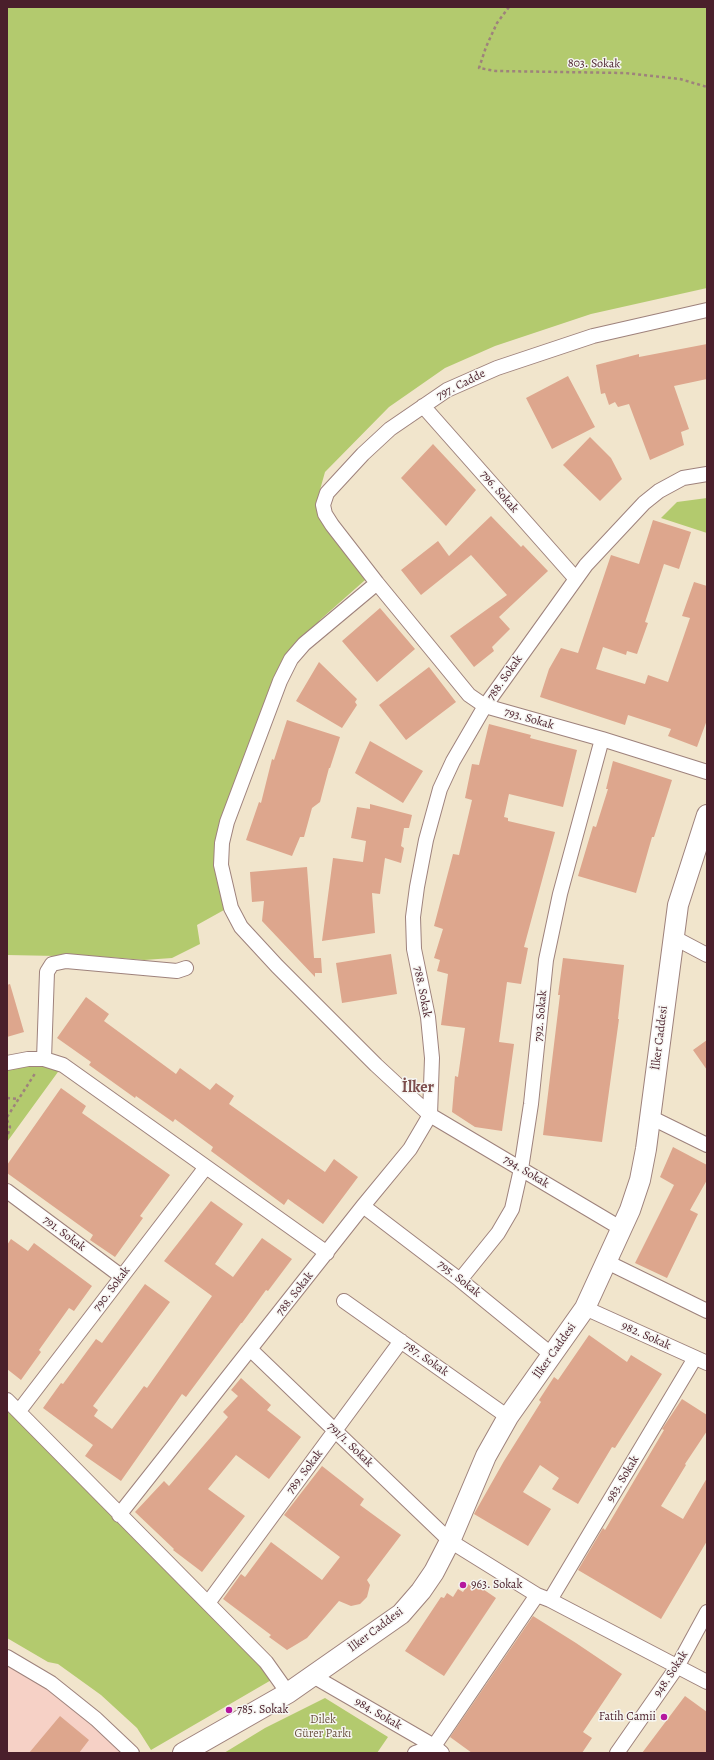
<!DOCTYPE html>
<meta charset="utf-8">
<style>
body{margin:0}
#map{position:relative;width:714px;height:1760px;overflow:hidden;background:#f1e5cc;font-family:Alegreya,serif}
canvas{display:block}
.frame{position:absolute;inset:0;border:8px solid #4a1f2b;pointer-events:none}
</style>
<div id="map">
<canvas width="714" height="1760"></canvas>
<div class="frame"></div>
</div>
<script>
const c = document.querySelector('canvas').getContext('2d');
c.lineJoin = 'round';
function fill(path, color) { c.fillStyle = color; c.fill(path, 'evenodd'); }
const poly = rows => new Path2D(rows.map(r => 'M' + r).join(''));
function trace(path, color, width, dash) { c.strokeStyle = color; c.lineWidth = width; c.lineCap = dash ? 'butt' : 'round'; c.setLineDash(dash || []); c.stroke(path); }
function drawText(font, color, halo, rows, align = 'center') {
  c.font = font + ' Alegreya,serif'; c.lineWidth = 3; c.setLineDash([]); c.textBaseline = 'middle'; c.strokeStyle = halo; c.fillStyle = color; for (const [text, x, y, turn = 0] of rows) {
    c.save(); c.translate(x, y); c.rotate((+turn || 0) * Math.PI / 180); c.textAlign = isNaN(turn) ? turn : align; if (halo) c.strokeText(text, 0, 0); c.fillText(text, 0, 0); c.restore();
  }
}
fill(poly([
 [7,1664,48,1689,93,1726,123,1753,7,1753]
]), '#f6d1c6');
fill(poly([
 [7,7,707,7,707,288,591,314,495,346,445,368,389,407,325,472,318,497,373,573,321,619,300,643,223,821,222,889,224,910,197,925,200,944,172,958,144,960,108,957,7,955],
 [707,498,707,533,661,518,677,502],
 [7,1063,63,1065,7,1142],
 [7,1405,273,1679,151,1750,137,1728,101,1695,58,1664,48,1662,7,1638],
 [325,1698,388,1737,377,1753,224,1753,265,1728]
]), '#b3ca6e');
fill(poly([
 [707,344,707,379,674,386,689,429,681,432,684,445,650,460,629,404,618,407,615,402,609,405,605,393,601,394,596,365,639,354,639,357],
 [568,376,595,427,552,449,526,398],
 [590,437,611,458,622,479,600,501,563,465],
 [433,444,476,490,446,526,401,478],
 [491,516,521,547,523,545,548,571,499,617,510,629,492,647,494,651,474,667,450,636,507,595,471,555,421,595,401,570,438,541,449,556],
 [653,520,691,532,679,569,664,564,645,622,648,623,637,654,627,651,626,655,603,647,596,669,645,684,648,675,668,682,690,618,682,616,694,582,707,586,707,720,697,747,668,736,671,729,628,715,625,725,540,697,549,669,561,648,578,653,611,555,639,564],
 [380,608,415,649,377,682,342,641],
 [319,662,357,699,355,702,357,705,342,728,296,701],
 [429,667,456,702,406,740,379,705],
 [287,720,340,737,330,768,329,768,320,802,312,808,304,837,300,837,292,856,246,840,259,802,261,803,272,759,274,760],
 [489,724,531,735,530,738,577,750,563,807,509,794,504,817,508,818,508,821,555,832,524,947,528,948,521,984,507,982,499,1042,514,1044,502,1131,475,1127,452,1112,455,1076,458,1077,465,1028,441,1025,448,974,437,971,440,960,434,958,443,929,434,926,453,854,459,855,472,800,465,798,472,764,479,765],
 [370,741,423,771,403,803,355,773],
 [613,761,672,780,654,837,652,837,636,893,578,876,593,826,596,827,608,789,606,789],
 [370,804,412,815,409,828,404,828,401,846,404,848,401,863,385,858,380,894,372,893,375,933,322,941,333,858,363,862,366,841,351,838,357,807,370,809],
 [307,867,314,958,321,958,322,973,315,973,315,977,262,921,264,901,252,902,250,872],
 [391,954,397,994,342,1003,336,963],
 [563,958,624,965,618,1019,619,1019,602,1142,543,1135,560,995,558,995],
 [10,984,24,1032,7,1037,7,985],
 [86,997,109,1014,104,1021,176,1074,180,1068,210,1090,216,1083,234,1096,229,1104,325,1172,334,1159,358,1177,323,1224,288,1199,284,1205,211,1151,213,1147,175,1119,173,1122,136,1096,135,1098,89,1065,91,1062,57,1038],
 [707,1040,707,1070,693,1050],
 [61,1088,86,1106,82,1113,170,1175,140,1216,143,1218,115,1257,90,1240,93,1235,7,1173,7,1165],
 [673,1147,707,1165,707,1180,690,1210,698,1214,667,1278,635,1263,674,1185,660,1177],
 [211,1201,243,1224,215,1264,233,1277,262,1238,292,1259,268,1291,266,1290,242,1323,241,1323,186,1397,182,1394,121,1481,85,1456,93,1445,43,1408,61,1383,63,1384,96,1339,102,1343,145,1284,170,1302,93,1406,98,1410,94,1416,112,1429,144,1386,147,1388,212,1296,164,1261],
 [11,1239,28,1251,34,1243,92,1286,74,1311,69,1308,39,1350,41,1352,21,1380,7,1369,7,1245],
 [589,1335,627,1362,631,1355,662,1374,615,1448,612,1447,578,1504,552,1489,559,1478,540,1465,523,1492,551,1509,528,1546,474,1514,504,1461,541,1402,539,1400,554,1377,558,1380],
 [241,1378,271,1405,267,1410,301,1437,269,1479,236,1455,208,1489,245,1516,202,1572,173,1550,174,1549,135,1512,164,1481,169,1486,228,1417,223,1412,238,1396,231,1390],
 [682,1399,707,1415,707,1431,685,1464,686,1465,661,1506,683,1519,707,1478,707,1541,661,1619,578,1570,603,1528,605,1530,664,1430,662,1429],
 [322,1466,364,1499,360,1505,401,1535,367,1580,370,1585,367,1597,360,1604,351,1606,339,1601,307,1638,287,1650,269,1637,271,1635,223,1599,241,1574,245,1577,271,1542,322,1580,340,1557,284,1515],
 [474,1583,496,1598,444,1676,405,1651,441,1597,444,1598,447,1593,453,1597,458,1589,463,1592,468,1584,472,1587],
 [533,1616,576,1643,622,1674,583,1732,592,1738,582,1753,472,1753,450,1737],
 [685,1696,707,1712,707,1753,642,1753],
 [60,1716,89,1740,79,1753,29,1753]
]), '#dda68d');
const minor = poly([
 [707,310,593,336,497,368,447,390,390,429,363,454,327,493,323,505,325,514,332,525,377,583,469,695,485,706,602,739,707,772],
 [423,406,576,579],
 [377,583,304,644,291,659,280,681,227,822,222,843,221,865,231,908,241,927,277,966,376,1065,430,1115,622,1229],
 [673,937,707,955],
 [44,1059,47,972,52,964,66,961,177,971,186,968],
 [7,1063,28,1059,44,1059,63,1065,327,1253],
 [650,1117,707,1145],
 [7,1191,121,1276],
 [363,1206,460,1280,552,1355],
 [607,1262,707,1311],
 [460,1280,498,1233,512,1209,521,1169,531,1104,546,960,560,894,602,739],
 [344,1301,508,1417],
 [585,1308,707,1363],
 [251,1350,450,1541,537,1595,550,1600,707,1682],
 [7,1400,266,1662,288,1693],
 [19,1411,206,1167],
 [119,1515,363,1206,410,1149,430,1115,432,1058,428,1017,414,949,413,917,417,887,426,840,440,789,453,761,485,706,586,565,644,503,659,491,683,478,707,474],
 [550,1600,695,1358],
 [208,1603,401,1341],
 [7,1657,51,1683,96,1719,132,1753],
 [313,1676,434,1746,442,1753],
 [434,1746,537,1595],
 [415,1753,434,1746],
 [617,1753,677,1667,707,1612]
]);
const secondary = poly([
 [183,1753,288,1693,401,1614,421,1591,434,1572,450,1541,486,1456,508,1417,585,1308,630,1210,640,1180,646,1149,678,905,707,815]
]);
trace(minor, '#9e827c', 16);
trace(secondary, '#9e827c', 22);
trace(poly([
 [509,7,497,23,486,47,479,68,496,71,625,73,680,79,707,87],
 [7,1098,18,1099],
 [7,1117,36,1072],
 [7,1120,10,1127,7,1137]
]), '#9e827c', 2.5, [3, 3]);
trace(minor, '#fff', 14);
trace(secondary, '#fff', 20);
for (const [x, y, r, color] of [
 [463,1585,4,"#b5179e"],
 [229,1710,4,"#b5179e"],
 [664,1717,4,"#b5179e"]
]) { const dot = new Path2D(); dot.arc(x, y, r, 0, 2 * Math.PI); c.fillStyle = color; c.fill(dot); trace(dot, '#f6f6f2', 1.5); }
drawText('12px', '#4a1f2b', '#f6f6f2', [
 ["803. Sokak",594,64,1],
 ["797. Cadde",461,385,-27],
 ["796. Sokak",499,492,49],
 ["788. Sokak",505,678,-55],
 ["793. Sokak",529,719,16],
 ["788. Sokak",422,992,79],
 ["792. Sokak",541,1016,-85],
 ["İlker Caddesi",660,1038,-83],
 ["794. Sokak",526,1172,31],
 ["791. Sokak",64,1234,37],
 ["795. Sokak",459,1279,38],
 ["790. Sokak",112,1289,-53],
 ["788. Sokak",295,1294,-52],
 ["982. Sokak",646,1336,24],
 ["İlker Caddesi",555,1351,-55],
 ["787. Sokak",426,1359,35],
 ["791/1. Sokak",350,1445,44],
 ["789. Sokak",305,1472,-53],
 ["983. Sokak",623,1479,-59],
 ["İlker Caddesi",376,1630,-37],
 ["948. Sokak",671,1674,-57],
 ["984. Sokak",378,1714,30]
]);
drawText('12px', '#4a1f2b', '#f6f6f2', [
 ["963. Sokak",471,1585],
 ["785. Sokak",237,1710],
 ["Fatih Camii",656,1717,"right"]
], 'left');
drawText('12px', '#6a523f', '#f6f6f2', [
 ["Dilek",323,1720],
 ["Gürer Parkı",323,1734]
]);
drawText('bold 16px', '#7d4e4d', '#f6f6f2', [
 ["İlker",418,1088]
]);
</script>
